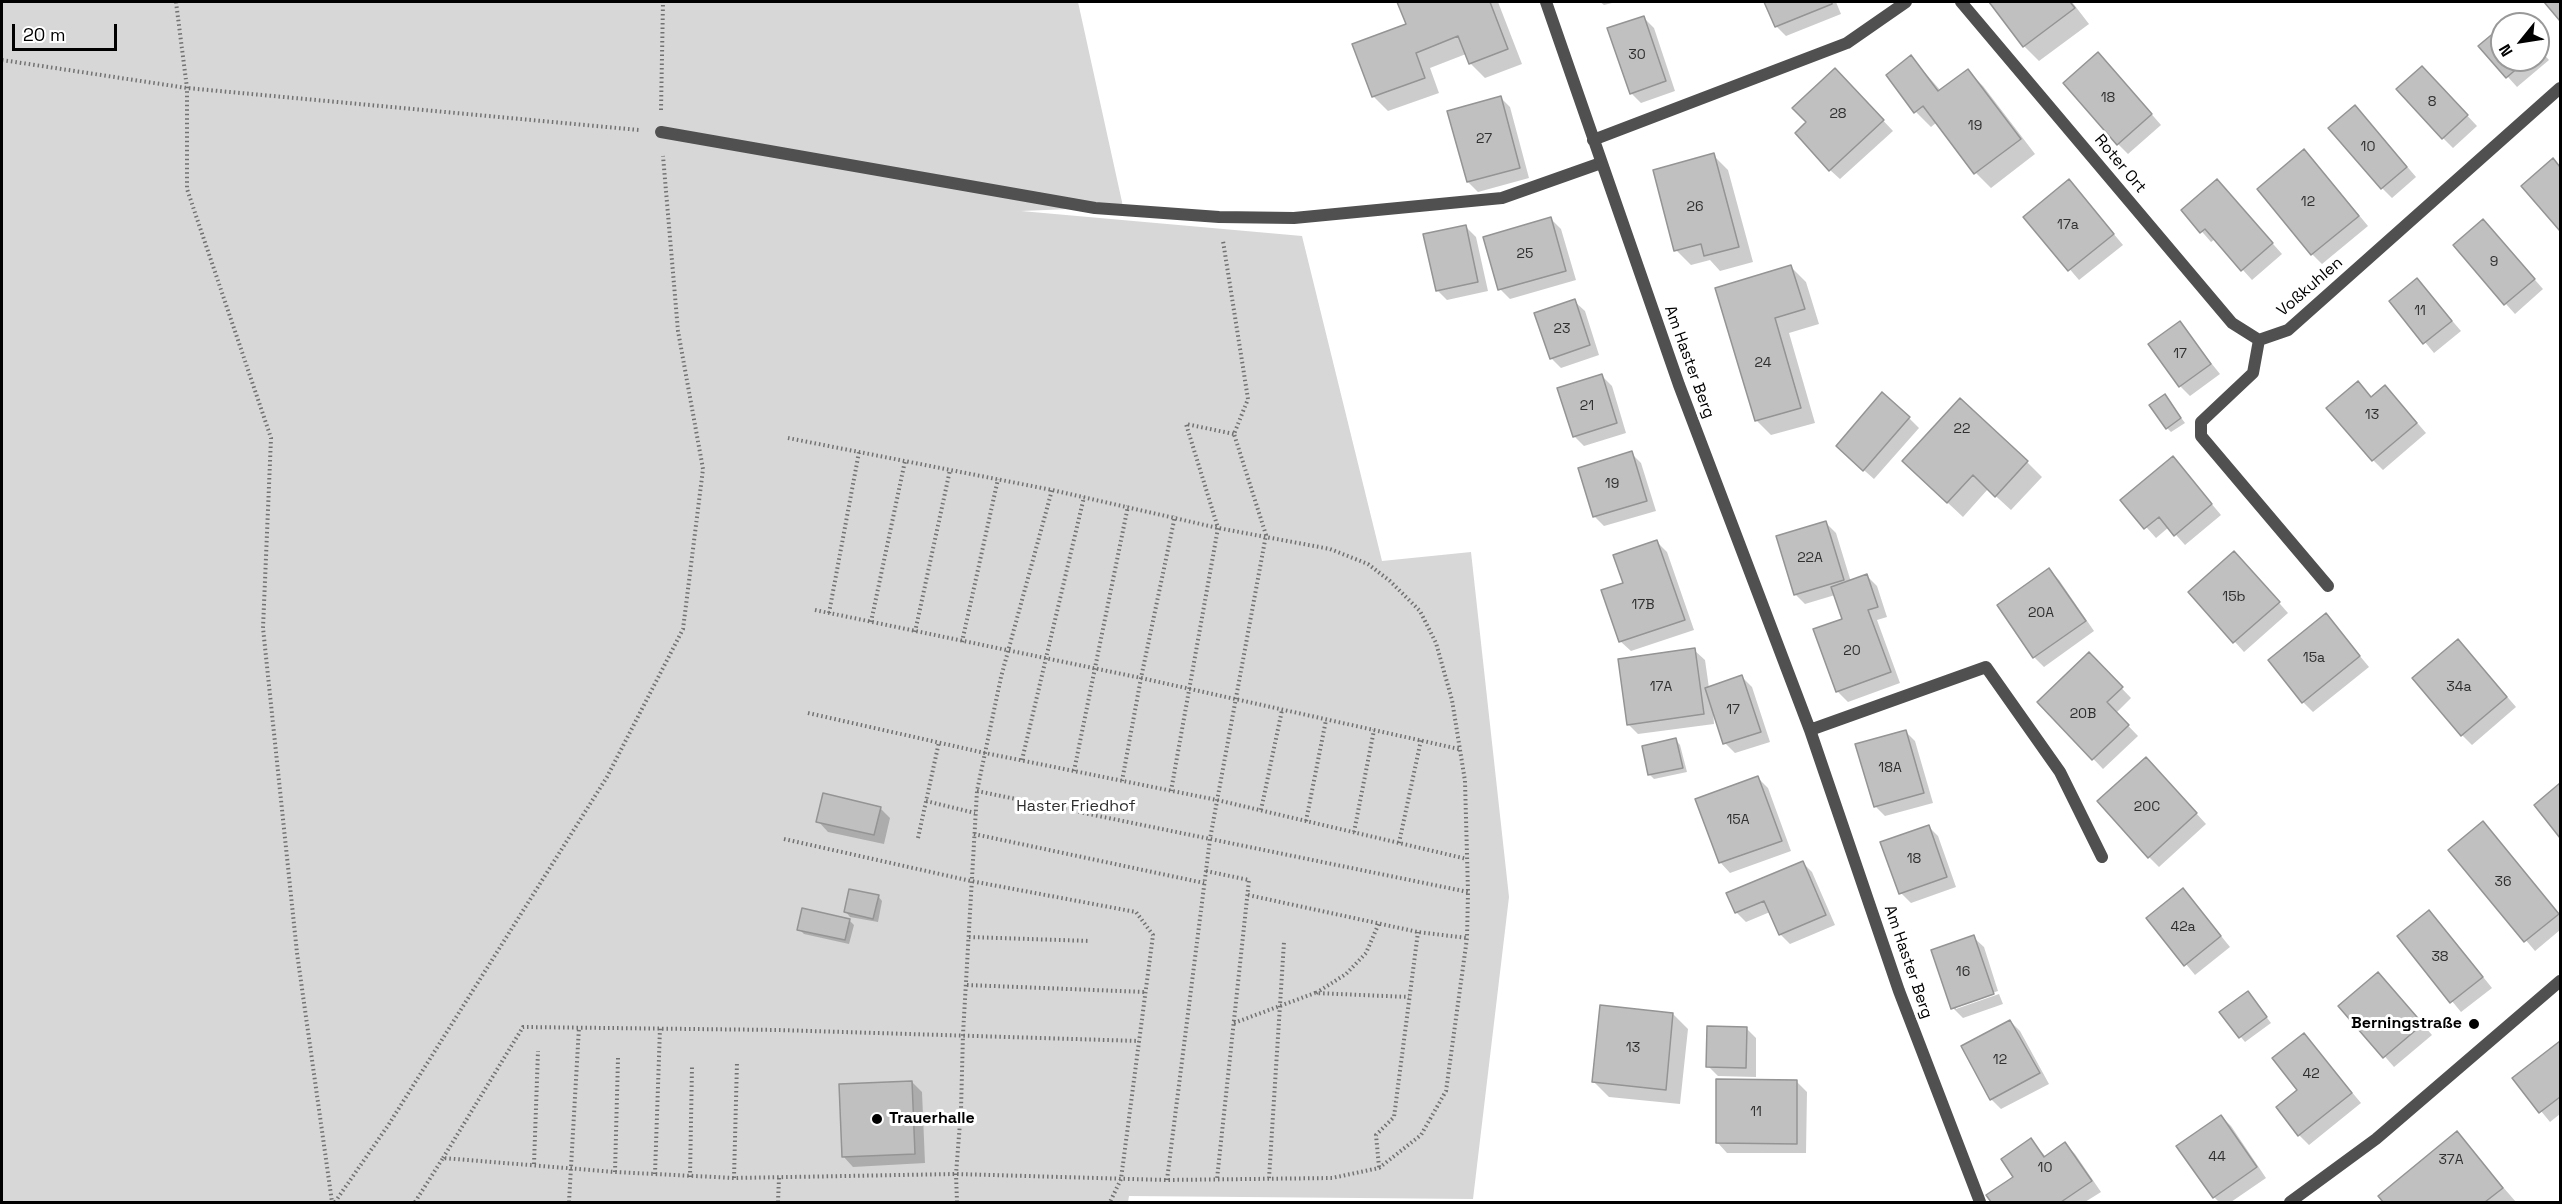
<!DOCTYPE html>
<meta charset="utf-8">
<style>
body{margin:0}
#map{position:relative;width:2562px;height:1204px;overflow:hidden;background:#fff;font-family:"Space Grotesk",sans-serif}
canvas{display:block}
.frame{position:absolute;inset:0;border:3px solid #000;pointer-events:none}
.north{position:absolute;left:2490px;top:12px;width:60px;height:60px;box-sizing:border-box;background:#fff;border:2px solid #999;border-radius:50%;rotate:240deg;font-size:16px;font-weight:700;line-height:24px;text-align:center;color:#000}
.north::after{content:'';display:block;margin:auto;width:21px;height:27px;background:#000;clip-path:polygon(50% 0,100% 100%,50% 72%,0 100%)}
.scale{position:absolute;left:12px;top:24px;width:105px;height:27px;box-sizing:border-box;border:3px solid #000;border-top:0;padding-left:8px;font-size:18px;line-height:21px;white-space:nowrap;color:#000;-webkit-text-stroke:4px #fff;paint-order:stroke}
</style>
<div id="map">
<canvas width="2562" height="1204"></canvas>
<div class="frame"></div>
<div class="north">N</div>
<div class="scale">20 m</div>
</div>
<script>
const c = document.querySelector('canvas').getContext('2d');
c.lineJoin = 'round';
function fill(path, color) { c.fillStyle = color; c.fill(path, 'evenodd'); }
const poly = rows => new Path2D(rows.map(r => 'M' + r).join(''));
function trace(path, color, width, dash) { c.strokeStyle = color; c.lineWidth = width; c.lineCap = dash ? 'butt' : 'round'; c.setLineDash(dash || []); c.stroke(path); }
function drawText(font, color, halo, rows, align = 'center') {
  c.font = font + ' "Space Grotesk",sans-serif'; c.lineWidth = 6; c.setLineDash([]); c.textBaseline = 'middle'; c.strokeStyle = halo; c.fillStyle = color; for (const [text, x, y, turn = 0] of rows) {
    c.save(); c.translate(x, y); c.rotate((+turn || 0) * Math.PI / 180); c.textAlign = isNaN(turn) ? turn : align; if (halo) c.strokeText(text, 0, 0); c.fillText(text, 0, 0); c.restore();
  }
}
fill(poly([
 [2,2,1078,2,1124,211,1095,208,1021,211,1302,236,1382,561,1471,552,1509,897,1473,1199,1129,1196,1128,1202,2,1202]
]), '#d7d7d7');
fill(poly([
 [1399,2,1498,2,1522,64,1485,78,1470,63,1466,54,1430,68,1439,93,1388,111,1373,96,1408,25],
 [1600,2,1616,2,1604,5],
 [1766,2,1836,2,1841,14,1786,36,1776,26],
 [1990,2,2072,2,2089,24,2039,61,2024,46],
 [1644,18,1654,28,1675,91,1641,103,1631,93],
 [2512,19,2517,24,2506,24],
 [2502,28,2502,60,2538,60,2538,48,2549,60,2517,87,2480,46],
 [1911,57,1941,91,1968,71,1983,86,2035,154,1991,188,1976,173,1937,122,1931,127,1916,112,1888,75],
 [2108,64,2161,125,2128,154,2118,144],
 [2432,78,2477,126,2453,148,2443,138],
 [1845,80,1893,131,1840,179,1830,170],
 [1500,97,1510,107,1529,178,1478,192,1468,182,1449,112],
 [2365,117,2416,177,2392,198,2382,188],
 [1713,155,1728,170,1753,262,1720,271,1710,260,1691,265,1676,250],
 [2552,160,2560,168,2560,229,2523,186],
 [2314,161,2368,226,2322,264,2312,254],
 [2217,181,2282,254,2252,280,2215,239,2211,242,2183,210],
 [2078,191,2123,245,2079,280,2025,217],
 [1551,219,1561,229,1576,280,1510,299,1500,289],
 [1465,226,1476,237,1488,291,1447,300,1437,290],
 [2492,231,2543,289,2515,314,2506,304],
 [1791,267,1806,282,1819,324,1789,333,1815,423,1771,435,1756,420,1717,289],
 [2417,280,2461,331,2434,353,2391,301],
 [1574,301,1585,311,1599,355,1561,368,1551,358],
 [2179,323,2220,374,2190,396,2180,386],
 [1602,376,1612,386,1626,433,1584,446,1574,436],
 [2367,393,2372,398,2395,397,2426,433,2383,470,2373,460],
 [2165,396,2185,423,2171,432,2167,428],
 [1909,418,1919,428,1874,479,1848,456],
 [1631,453,1641,463,1656,511,1604,526,1594,516],
 [2173,458,2221,515,2185,545,2169,527,2156,538,2122,500],
 [2027,462,2042,477,2011,510,1988,489,1963,517,1919,476],
 [1826,523,1836,533,1851,582,1867,576,1877,586,1887,617,1877,620,1900,683,1848,702,1838,692,1815,630,1844,620,1835,595,1805,604,1795,594],
 [1657,542,1667,552,1694,630,1631,651,1620,641,1625,584],
 [2244,563,2288,613,2244,652,2190,592],
 [2049,570,2059,580,2094,631,2044,667,2034,657],
 [2326,615,2369,667,2313,712,2303,702],
 [1694,650,1705,660,1709,688,1742,677,1752,687,1770,742,1735,753,1725,743,1713,709,1714,724,1638,734,1628,724],
 [2468,651,2516,707,2472,745,2462,735],
 [2089,654,2131,698,2116,713,2138,736,2103,769,2039,702],
 [1905,731,1915,741,1933,803,1885,816,1875,806],
 [1676,740,1680,745,1687,772,1654,779,1650,775],
 [2156,769,2206,824,2159,867,2149,857],
 [1758,778,1768,788,1791,851,1730,873,1720,862],
 [2560,785,2560,836,2536,806],
 [880,808,890,818,884,844,828,832,818,821],
 [1928,826,1938,836,1956,887,1911,903,1901,893],
 [2492,833,2560,916,2560,930,2535,951,2450,850],
 [1802,862,1812,872,1835,925,1790,944,1780,934,1770,912,1746,922,1736,912],
 [878,896,882,901,878,922,850,917,846,912],
 [2192,900,2230,947,2195,975,2148,918],
 [849,920,854,925,849,944,804,934,799,929],
 [2439,922,2492,988,2461,1012,2399,937],
 [1973,937,1984,947,1998,991,1956,1005,1956,1009,1999,994,2003,1004,1963,1018,1953,1008],
 [2388,984,2432,1035,2394,1067,2341,1006],
 [2252,998,2271,1023,2245,1042,2221,1013],
 [1673,1014,1688,1029,1680,1104,1609,1097,1594,1082],
 [2010,1021,2020,1031,2049,1084,2001,1109,1991,1099,1963,1047],
 [1746,1028,1756,1038,1756,1077,1718,1076,1708,1066],
 [2304,1035,2361,1103,2309,1145,2299,1135],
 [2560,1043,2560,1114,2550,1122,2514,1078],
 [1796,1081,1807,1092,1806,1153,1727,1153,1717,1142],
 [912,1082,922,1092,925,1163,853,1167,843,1156],
 [2221,1116,2231,1126,2266,1178,2231,1202,2219,1202,2214,1197],
 [2456,1133,2516,1202,2385,1202,2380,1196],
 [2031,1140,2046,1157,2065,1144,2075,1154,2101,1192,2085,1202,1993,1202,1989,1196,2015,1178]
]), '#0003');
const building = poly([
 [1397,2,1490,2,1508,49,1469,64,1458,36,1416,53,1425,78,1372,97,1352,44,1406,24,1397,2],
 [1764,2,1832,2,1832,4,1775,27,1764,2],
 [1989,2,2070,2,2075,8,2023,47,1989,2],
 [2544,2,2560,2,2560,21,2544,2],
 [1644,16,1666,81,1630,94,1607,28,1644,16],
 [2502,26,2502,60,2527,60,2506,78,2478,46,2502,26],
 [2098,52,2152,114,2117,145,2063,83,2098,52],
 [1911,55,1938,91,1968,69,2021,139,1974,174,1923,106,1914,113,1886,75,1911,55],
 [2422,66,2468,115,2442,139,2396,89,2422,66],
 [1835,68,1884,120,1829,171,1795,133,1806,122,1792,108,1835,68],
 [1501,96,1520,168,1467,182,1447,111,1501,96],
 [2355,105,2407,167,2381,189,2328,128,2355,105],
 [2304,149,2359,216,2311,255,2257,189,2304,149],
 [1714,153,1739,247,1704,256,1701,244,1674,251,1653,170,1714,153],
 [2553,158,2560,167,2560,231,2521,186,2553,158],
 [2069,179,2114,234,2068,271,2023,217,2069,179],
 [2217,179,2273,243,2241,271,2205,229,2200,233,2181,210,2217,179],
 [1551,217,1566,271,1498,290,1483,237,1551,217],
 [2483,219,2535,279,2504,305,2453,245,2483,219],
 [1466,225,1478,282,1436,291,1423,234,1466,225],
 [1791,265,1805,309,1775,318,1801,408,1755,421,1715,288,1791,265],
 [2417,278,2452,321,2423,344,2389,301,2417,278],
 [1575,299,1590,345,1550,359,1534,313,1575,299],
 [2180,321,2211,364,2179,387,2148,344,2180,321],
 [1602,374,1617,423,1573,437,1557,388,1602,374],
 [2358,381,2371,397,2385,385,2417,423,2372,461,2326,408,2358,381],
 [1882,392,1910,417,1863,471,1836,446,1882,392],
 [2165,394,2181,418,2166,429,2149,405,2165,394],
 [1960,398,2028,461,1995,497,1973,475,1947,503,1902,461,1960,398],
 [1632,451,1647,501,1593,517,1578,468,1632,451],
 [2173,456,2212,504,2174,536,2159,517,2144,529,2120,500,2173,456],
 [1826,521,1844,580,1794,595,1776,536,1826,521],
 [1657,540,1685,620,1619,642,1601,590,1623,583,1613,555,1657,540],
 [2234,551,2280,602,2233,643,2188,592,2234,551],
 [2049,568,2086,621,2033,658,1997,605,2049,568],
 [1867,574,1878,607,1868,610,1891,672,1836,692,1813,629,1842,619,1831,587,1867,574],
 [2326,613,2360,656,2302,703,2268,660,2326,613],
 [2458,639,2507,697,2461,736,2412,678,2458,639],
 [1695,648,1704,714,1627,725,1618,659,1695,648],
 [2089,652,2123,687,2107,702,2129,725,2092,760,2037,702,2089,652],
 [1742,675,1761,732,1723,744,1705,688,1742,675],
 [1906,730,1924,793,1874,807,1855,744,1906,730],
 [1676,738,1683,768,1648,775,1642,746,1676,738],
 [2146,757,2197,813,2148,858,2097,801,2146,757],
 [1758,776,1782,841,1719,863,1695,799,1758,776],
 [2560,783,2560,838,2534,805,2560,783],
 [823,793,881,807,874,835,816,822,823,793],
 [2483,821,2559,914,2524,942,2448,850,2483,821],
 [1929,825,1947,877,1899,894,1880,842,1929,825],
 [1803,861,1826,915,1779,935,1764,901,1735,913,1726,893,1803,861],
 [2183,888,2221,936,2184,966,2146,918,2183,888],
 [849,889,879,895,873,919,844,912,849,889],
 [802,908,850,919,845,940,797,930,802,908],
 [2429,910,2483,977,2450,1003,2397,936,2429,910],
 [1974,935,1994,994,1951,1009,1931,950,1974,935],
 [2378,972,2423,1024,2383,1058,2338,1006,2378,972],
 [2248,991,2267,1017,2239,1038,2219,1012,2248,991],
 [1600,1005,1673,1013,1666,1090,1592,1082,1600,1005],
 [2010,1020,2040,1073,1990,1100,1961,1046,2010,1020],
 [1707,1026,1747,1027,1746,1068,1706,1067,1707,1026],
 [2304,1033,2352,1093,2298,1136,2276,1107,2297,1090,2272,1058,2304,1033],
 [2560,1041,2560,1097,2539,1113,2512,1078,2560,1041],
 [1716,1079,1797,1080,1797,1144,1716,1143,1716,1079],
 [912,1081,915,1154,842,1157,839,1084,912,1081],
 [2221,1115,2257,1167,2213,1198,2176,1146,2221,1115],
 [2457,1131,2503,1188,2485,1202,2383,1202,2378,1196,2457,1131],
 [2031,1138,2044,1157,2065,1142,2092,1181,2061,1202,1991,1202,1986,1195,2013,1177,2001,1159,2031,1138]
]);
fill(building, '#c0c0c0');
trace(building, '#949494', 1.5);
trace(poly([
 [176,2,187,88,187,189,271,438,263,628,297,953,332,1202],
 [2,60,187,88,639,130],
 [661,110,663,2],
 [815,610,1141,678,1459,749],
 [829,613,859,452],
 [871,622,905,461],
 [915,632,950,470],
 [962,642,998,479],
 [808,713,985,753,1217,800,1467,859],
 [1022,760,1084,497],
 [1074,771,1128,506],
 [1122,781,1141,678,1175,516],
 [977,791,1468,892],
 [1171,791,1218,528,1186,424,1234,434],
 [926,801,975,813],
 [1261,810,1282,710],
 [1306,821,1326,720],
 [1354,832,1374,730],
 [974,834,1204,883],
 [918,838,939,742],
 [784,839,971,881,1136,912,1153,935,1121,1179,1110,1202],
 [1399,843,1421,740],
 [1206,871,1249,880,1217,1179],
 [1248,895,1418,932,1467,938],
 [969,937,1090,941],
 [967,985,1145,992],
 [1316,993,1346,974,1366,953,1379,923],
 [1234,1023,1315,993,1409,997],
 [443,1158,523,1027,778,1030,1139,1041],
 [534,1164,538,1051],
 [1379,1167,1376,1135,1394,1117,1418,932],
 [615,1172,618,1058],
 [655,1174,660,1028],
 [690,1177,692,1066],
 [734,1178,737,1062],
 [1269,1178,1284,942],
 [1167,1180,1210,839,1266,535,1234,434,1248,399,1223,241],
 [335,1202,389,1124,607,777,683,629,703,469,678,331,663,156],
 [415,1202,443,1158,615,1172,734,1178,956,1174,1167,1180,1332,1178,1379,1168,1421,1135,1446,1091,1467,938,1468,892,1465,781,1452,700,1436,643,1420,611,1390,581,1368,564,1330,549,1218,528,1052,490,788,438],
 [569,1202,579,1027],
 [778,1202,779,1178],
 [957,1202,956,1174,961,1110,963,1034,977,791,1001,677,1052,490]
]), '#727272', 4, [1.5, 3]);
trace(poly([
 [661,132,1095,208,1219,217,1294,218,1502,198,1601,163]
]), '#505050', 12);
trace(poly([
 [1546,2,1679,385,1810,730,1899,991,1980,1202],
 [1961,2,2232,323,2259,340],
 [1593,140,1847,43,1906,2],
 [2328,586,2201,436,2201,422,2253,373,2259,340,2288,330,2560,88],
 [1810,730,1986,667,2060,772,2102,857],
 [2290,1202,2376,1139,2560,981]
]), '#505050', 12);
for (const [x, y, r, color] of [
 [2474,1024,6,"#000"],
 [877,1119,6,"#000"]
]) { const dot = new Path2D(); dot.arc(x, y, r, 0, 2 * Math.PI); c.fillStyle = color; c.fill(dot); trace(dot, '#fff', 2); }
drawText('14px', '#303030', null, [
 ["30",1637,55],
 ["18",2108,98],
 ["8",2432,102],
 ["28",1838,114],
 ["19",1975,126],
 ["27",1484,139],
 ["10",2368,147],
 ["12",2308,202],
 ["26",1695,207],
 ["17a",2068,225],
 ["25",1525,254],
 ["9",2494,262],
 ["11",2420,311],
 ["23",1562,329],
 ["17",2180,354],
 ["24",1763,363],
 ["21",1587,406],
 ["13",2372,415],
 ["22",1962,429],
 ["19",1612,484],
 ["22A",1810,558],
 ["15b",2234,597],
 ["17B",1643,605],
 ["20A",2041,613],
 ["20",1852,651],
 ["15a",2314,658],
 ["17A",1661,687],
 ["34a",2459,687],
 ["17",1733,710],
 ["20B",2083,714],
 ["18A",1890,768],
 ["20C",2147,807],
 ["15A",1738,820],
 ["18",1914,859],
 ["36",2503,882],
 ["42a",2183,927],
 ["38",2440,957],
 ["16",1963,972],
 ["13",1633,1048],
 ["12",2000,1060],
 ["42",2311,1074],
 ["11",1756,1112],
 ["44",2217,1157],
 ["37A",2451,1160],
 ["10",2045,1168]
]);
drawText('16px', '#000', '#fff', [
 ["Roter Ort",2120,164,50],
 ["Voßkuhlen",2310,287,-41],
 ["Am Haster Berg",1689,362,70],
 ["Am Haster Berg",1908,962,71]
]);
drawText('16px', '#2e2e2e', '#fff', [
 ["Haster Friedhof",1076,807]
]);
drawText('bold 16px', '#000', '#fff', [
 ["Berningstraße",2462,1024],
 ["Trauerhalle",889,1119,"left"]
], 'right');
</script>
